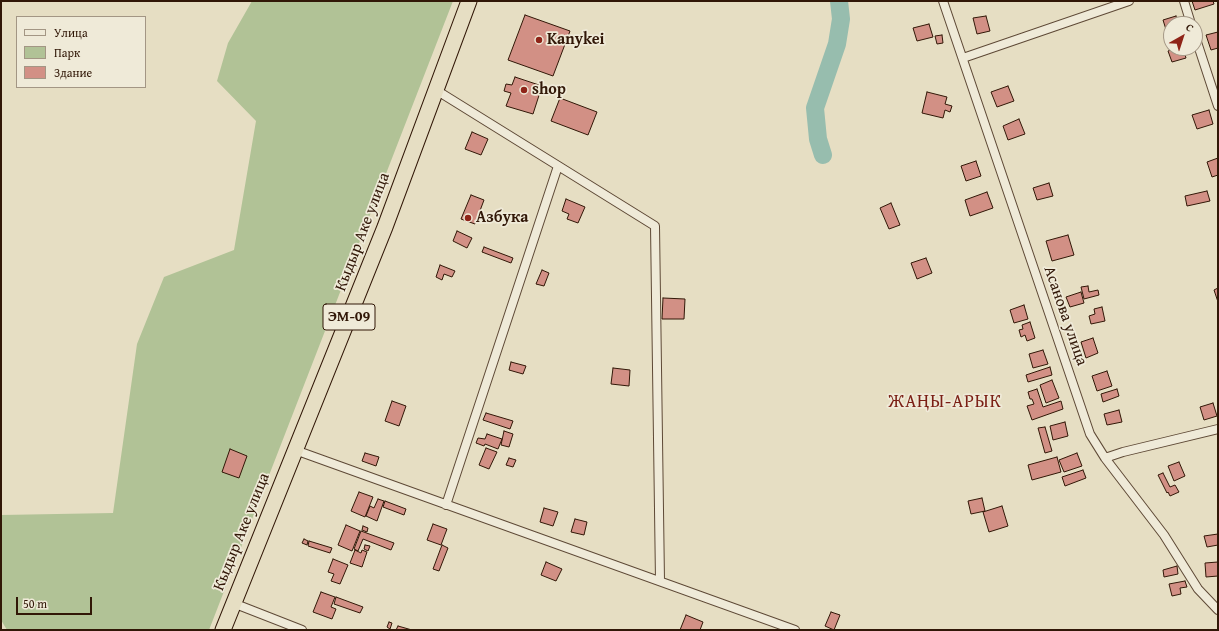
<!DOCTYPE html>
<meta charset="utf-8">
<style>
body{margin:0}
#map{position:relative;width:1219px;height:631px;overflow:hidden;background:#e6dec3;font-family:"Gentium Book Plus",serif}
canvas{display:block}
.frame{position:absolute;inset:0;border:2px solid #311707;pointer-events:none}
.legend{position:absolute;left:16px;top:16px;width:130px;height:72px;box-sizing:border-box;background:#efead8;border:1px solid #a39684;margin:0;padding:5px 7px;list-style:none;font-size:12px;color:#311707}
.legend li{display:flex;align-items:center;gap:8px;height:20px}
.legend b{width:20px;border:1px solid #a39684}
.north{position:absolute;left:1163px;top:16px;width:40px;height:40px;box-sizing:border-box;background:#efead8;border:1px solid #a39684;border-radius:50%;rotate:39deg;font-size:11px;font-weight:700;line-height:16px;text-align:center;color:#311707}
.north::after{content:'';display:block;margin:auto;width:14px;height:18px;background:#8f2418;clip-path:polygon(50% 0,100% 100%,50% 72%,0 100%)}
.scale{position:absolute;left:16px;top:597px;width:76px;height:18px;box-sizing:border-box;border:2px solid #311707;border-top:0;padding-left:5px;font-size:12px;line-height:14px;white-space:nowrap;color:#311707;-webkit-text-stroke:3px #efead8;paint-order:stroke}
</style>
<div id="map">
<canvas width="1219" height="631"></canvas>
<div class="frame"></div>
<ul class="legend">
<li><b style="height:5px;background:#efead8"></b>Улица</li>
<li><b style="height:11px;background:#b1c296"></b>Парк</li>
<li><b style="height:11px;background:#d29085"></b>Здание</li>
</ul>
<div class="north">С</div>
<div class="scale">50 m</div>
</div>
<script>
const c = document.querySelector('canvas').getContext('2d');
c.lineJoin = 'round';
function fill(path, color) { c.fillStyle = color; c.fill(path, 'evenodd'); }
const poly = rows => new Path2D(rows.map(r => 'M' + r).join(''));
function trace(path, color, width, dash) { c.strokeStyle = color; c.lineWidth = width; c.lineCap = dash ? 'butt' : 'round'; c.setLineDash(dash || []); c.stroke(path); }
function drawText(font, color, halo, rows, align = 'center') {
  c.font = font + ' "Gentium Book Plus",serif'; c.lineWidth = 3.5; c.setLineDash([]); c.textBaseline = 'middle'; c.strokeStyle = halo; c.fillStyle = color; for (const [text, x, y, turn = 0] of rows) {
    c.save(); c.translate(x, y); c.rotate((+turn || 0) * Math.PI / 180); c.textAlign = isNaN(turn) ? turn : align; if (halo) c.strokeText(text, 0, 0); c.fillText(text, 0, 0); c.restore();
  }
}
fill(poly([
 [252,1,453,1,209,630,7,630,1,620,1,515,113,513,137,344,164,277,234,250,256,121,217,81,228,43]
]), '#b1c296');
trace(poly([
 [823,155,818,139,815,108,837,44,841,19,839,1]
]), '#97bdae', 18);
const building = poly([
 [1192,1,1213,1,1214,4,1195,10,1192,1],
 [525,15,570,31,553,76,508,60,525,15],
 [986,16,990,31,977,34,973,18,986,16],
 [1176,16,1178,24,1171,24,1171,38,1169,39,1163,20,1176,16],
 [929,24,933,37,917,41,913,28,929,24],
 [1218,32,1218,48,1211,50,1206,35,1218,32],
 [942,35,943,43,937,44,935,36,942,35],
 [1176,48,1183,48,1186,58,1172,62,1168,51,1176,48],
 [515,77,542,86,533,114,506,106,511,93,504,91,506,84,512,85,515,77],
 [1008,86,1014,101,997,107,991,92,1008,86],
 [927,92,947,97,945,104,952,106,950,112,945,110,943,118,922,113,927,92],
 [560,98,597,112,588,135,551,121,560,98],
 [1209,110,1213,124,1197,129,1192,115,1209,110],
 [1019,119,1025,134,1008,140,1003,126,1019,119],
 [472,132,488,139,481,155,465,149,472,132],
 [1218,158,1218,175,1212,177,1207,162,1218,158],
 [976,161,981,176,966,181,961,166,976,161],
 [1049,183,1053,196,1037,200,1033,188,1049,183],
 [1207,191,1210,201,1187,206,1185,196,1207,191],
 [987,192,993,208,970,216,965,200,987,192],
 [471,195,484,200,475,224,461,219,471,195],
 [566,199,585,207,578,223,567,219,569,214,562,211,566,199],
 [891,203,900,225,889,229,880,208,891,203],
 [457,231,472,238,467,248,453,241,457,231],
 [1068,235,1074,255,1052,261,1046,241,1068,235],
 [484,247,513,258,511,263,482,252,484,247],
 [926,258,932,273,917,279,911,263,926,258],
 [440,265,455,271,452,277,444,274,442,280,436,277,440,265],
 [542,270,549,273,544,286,536,284,542,270],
 [1088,286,1089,292,1098,290,1099,295,1084,299,1081,287,1088,286],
 [1218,288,1218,302,1214,290,1218,288],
 [1081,292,1084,303,1070,307,1066,297,1081,292],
 [663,298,685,299,684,319,662,319,663,298],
 [1024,305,1028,319,1014,323,1010,310,1024,305],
 [1102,307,1105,321,1091,324,1089,316,1095,314,1094,309,1102,307],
 [1030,322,1035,338,1027,341,1025,335,1021,337,1019,330,1023,329,1022,325,1030,322],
 [1093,338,1098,353,1086,358,1081,342,1093,338],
 [1043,350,1048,364,1033,368,1029,354,1043,350],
 [511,362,526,366,523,374,509,370,511,362],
 [1050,367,1052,375,1028,382,1026,375,1050,367],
 [613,368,630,370,629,386,611,384,613,368],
 [1107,371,1112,386,1097,391,1092,376,1107,371],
 [1052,380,1059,398,1046,403,1040,385,1052,380],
 [1037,389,1043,407,1061,401,1063,409,1032,420,1027,406,1034,404,1032,399,1030,399,1028,392,1037,389],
 [1117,389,1119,396,1103,402,1101,394,1117,389],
 [392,401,406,406,399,426,385,421,392,401],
 [1213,403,1217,416,1204,420,1200,407,1213,403],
 [1119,410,1122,422,1107,425,1104,414,1119,410],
 [486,413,513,421,510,429,483,420,486,413],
 [1065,422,1068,436,1053,440,1050,426,1065,422],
 [1045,427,1052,451,1045,453,1038,428,1045,427],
 [504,431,513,434,509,447,501,445,504,431],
 [487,434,502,439,498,449,485,444,484,446,476,443,478,438,485,439,487,434],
 [486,448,497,452,489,469,479,465,486,448],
 [230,449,247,456,239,478,222,472,230,449],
 [365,453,379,457,376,466,362,461,365,453],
 [1077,453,1082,466,1064,472,1059,460,1077,453],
 [1057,457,1061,472,1032,480,1028,465,1057,457],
 [509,458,516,460,513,467,506,465,509,458],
 [1179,462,1185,476,1174,481,1168,466,1179,462],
 [1083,470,1086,478,1065,486,1062,477,1083,470],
 [1163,473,1170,487,1175,485,1179,492,1170,496,1168,492,1167,493,1158,475,1163,473],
 [359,492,373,497,365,517,351,511,359,492],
 [982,498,985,511,971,514,968,501,982,498],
 [378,499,384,501,377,521,366,516,370,506,374,508,378,499],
 [385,501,406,509,404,515,383,507,385,501],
 [1002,506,1008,526,989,532,983,512,1002,506],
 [544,508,558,512,553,526,540,522,544,508],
 [575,519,587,522,584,535,571,532,575,519],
 [433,524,447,529,441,545,427,540,433,524],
 [346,525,360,531,352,551,338,545,346,525],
 [363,526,368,528,367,532,362,530,363,526],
 [361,531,394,543,391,550,363,539,358,551,354,549,361,531],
 [1218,534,1218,545,1207,547,1204,536,1218,534],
 [304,539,308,541,307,545,302,543,304,539],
 [309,541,332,548,330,553,308,546,309,541],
 [365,545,370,546,368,551,364,549,365,545],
 [442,545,448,548,439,571,433,569,442,545],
 [355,550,361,553,362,550,367,552,362,567,350,563,355,550],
 [333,559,348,565,340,584,331,581,334,574,328,572,333,559],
 [546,562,562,569,556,581,541,575,546,562],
 [1218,562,1218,576,1206,577,1205,563,1218,562],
 [1177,566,1178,574,1164,577,1163,570,1177,566],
 [1185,581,1187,587,1180,588,1181,594,1172,596,1169,584,1185,581],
 [321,592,335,597,331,607,336,609,332,619,313,612,321,592],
 [336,597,363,607,360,613,334,604,336,597],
 [831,612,840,615,834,630,825,626,831,612],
 [686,615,703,622,700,630,680,630,686,615],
 [389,622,392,623,390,629,387,627,389,622],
 [398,626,412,630,396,630,398,626]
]);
fill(building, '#d29085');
trace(building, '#311707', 1);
const street = poly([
 [943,1,1090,434,1105,458,1164,535,1198,589,1218,610],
 [1184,1,1191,24],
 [1195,36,1218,106],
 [963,58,1129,1],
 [436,90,655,226,660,581],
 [295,450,795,630],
 [1105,458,1123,452,1218,429],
 [446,505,558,166],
 [233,603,302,630]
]);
const highway = poly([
 [223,630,385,227,469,1]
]);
trace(street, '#5e4936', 10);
trace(highway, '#311707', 17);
trace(street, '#efead8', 8);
trace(highway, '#e6dec3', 15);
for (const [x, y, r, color] of [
 [539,40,4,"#8f2418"],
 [524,90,4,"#8f2418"],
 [468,218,4,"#8f2418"]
]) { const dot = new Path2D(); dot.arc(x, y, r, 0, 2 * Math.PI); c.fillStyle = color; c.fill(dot); trace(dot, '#efead8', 1.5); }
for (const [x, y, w] of [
 [349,317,52]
]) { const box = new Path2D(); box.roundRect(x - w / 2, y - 13, w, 26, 3); c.fillStyle = '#efead8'; c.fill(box); trace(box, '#311707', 1); }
drawText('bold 15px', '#311707', null, [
 ["ЭМ-09",349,317]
]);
drawText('bold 16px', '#311707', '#efead8', [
 ["Kanykei",547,40],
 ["shop",532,90],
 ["Азбука",476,218]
], 'left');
drawText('16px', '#311707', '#efead8', [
 ["Кыдыр Аке улица",363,232,-69],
 ["Асанова улица",1065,316,71],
 ["Кыдыр Аке улица",242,532,-68]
]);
c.letterSpacing = '1px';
drawText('18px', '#7a1f14', '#efead8', [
 ["ЖАҢЫ-АРЫК",945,402]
]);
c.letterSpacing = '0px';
</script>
